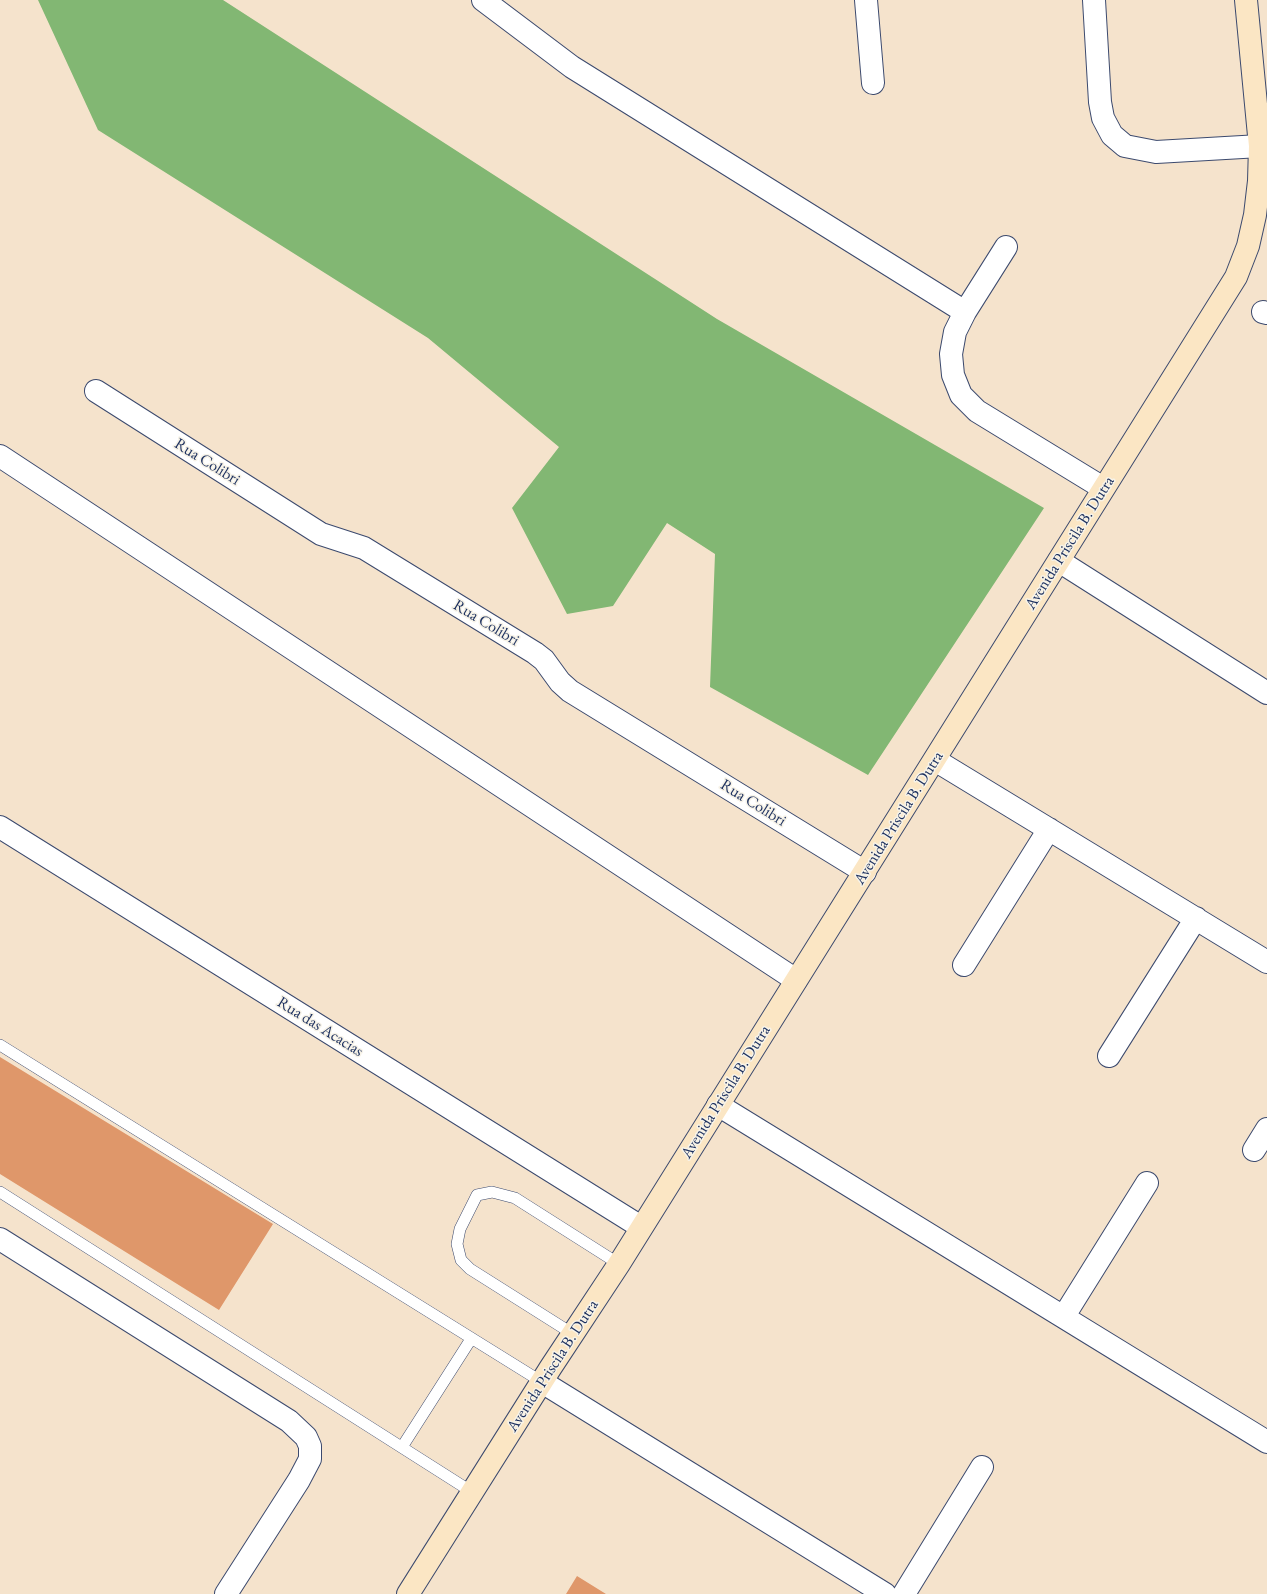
<!DOCTYPE html>
<style>
body{margin:0}
canvas{display:block;background:#f5e3cc}
</style>
<canvas width="1267" height="1594"></canvas>
<script>
const c = document.querySelector('canvas').getContext('2d');
c.lineJoin = 'round';
function fill(path, color) { c.fillStyle = color; c.fill(path, 'evenodd'); }
const poly = rows => new Path2D(rows.map(r => 'M' + r).join(''));
function trace(path, color, width, dash) { c.strokeStyle = color; c.lineWidth = width; c.lineCap = dash ? 'butt' : 'round'; c.setLineDash(dash || []); c.stroke(path); }
function drawText(font, color, halo, rows, align = 'center') {
  c.font = font + ' "EB Garamond",serif'; c.lineWidth = 3; c.setLineDash([]); c.textBaseline = 'middle'; c.strokeStyle = halo; c.fillStyle = color; for (const [text, x, y, turn = 0] of rows) {
    c.save(); c.translate(x, y); c.rotate((+turn || 0) * Math.PI / 180); c.textAlign = isNaN(turn) ? turn : align; if (halo) c.strokeText(text, 0, 0); c.fillText(text, 0, 0); c.restore();
  }
}
fill(poly([
 [38,0,223,0,717,319,1044,508,868,775,710,687,715,554,667,523,613,606,567,614,512,508,559,447,428,338,98,130]
]), '#82b773');
fill(poly([
 [0,1057,273,1224,219,1310,0,1174],
 [577,1576,606,1594,566,1594]
]), '#df976a');
const lane = poly([
 [0,1045,542,1382],
 [0,1192,472,1492],
 [573,1334,470,1269,461,1260,457,1244,460,1229,477,1195,492,1192,515,1198,619,1264],
 [402,1447,471,1339]
]);
const street = poly([
 [483,0,572,67,965,312,955,332,951,354,953,375,961,395,977,411,1103,488],
 [866,0,873,83],
 [1094,0,1100,102,1103,118,1112,135,1125,146,1156,152,1260,146],
 [965,312,1006,247],
 [1263,312,1267,313],
 [96,391,321,534,364,548,535,653,544,660,560,682,570,691,865,872],
 [0,456,796,980],
 [1059,561,1267,693],
 [935,760,1267,962],
 [0,827,641,1227],
 [964,965,1049,829],
 [1109,1056,1196,918],
 [718,1105,1267,1442],
 [1254,1150,1267,1129],
 [0,1239,289,1421,306,1437,310,1446,310,1459,299,1480,226,1594],
 [1064,1316,1147,1183],
 [542,1382,885,1594],
 [904,1594,982,1467]
]);
const secondary = poly([
 [408,1594,551,1367,619,1264,1236,277,1248,246,1255,215,1259,181,1260,146,1246,0]
]);
trace(lane, '#3c4a6e', 12);
trace(street, '#3c4a6e', 24);
trace(secondary, '#3c4a6e', 24);
trace(lane, '#fff', 11);
trace(street, '#fff', 22);
trace(secondary, '#fbe6c4', 22);
drawText('16px', '#1b2f5e', '#f7f3e8', [
 ["Rua Colibri",207,462,32],
 ["Avenida Priscila B. Dutra",1070,543,-58],
 ["Rua Colibri",486,623,31],
 ["Rua Colibri",753,803,32],
 ["Avenida Priscila B. Dutra",899,818,-58],
 ["Rua das Acacias",320,1027,32],
 ["Avenida Priscila B. Dutra",726,1092,-58],
 ["Avenida Priscila B. Dutra",553,1366,-57]
]);
</script>
